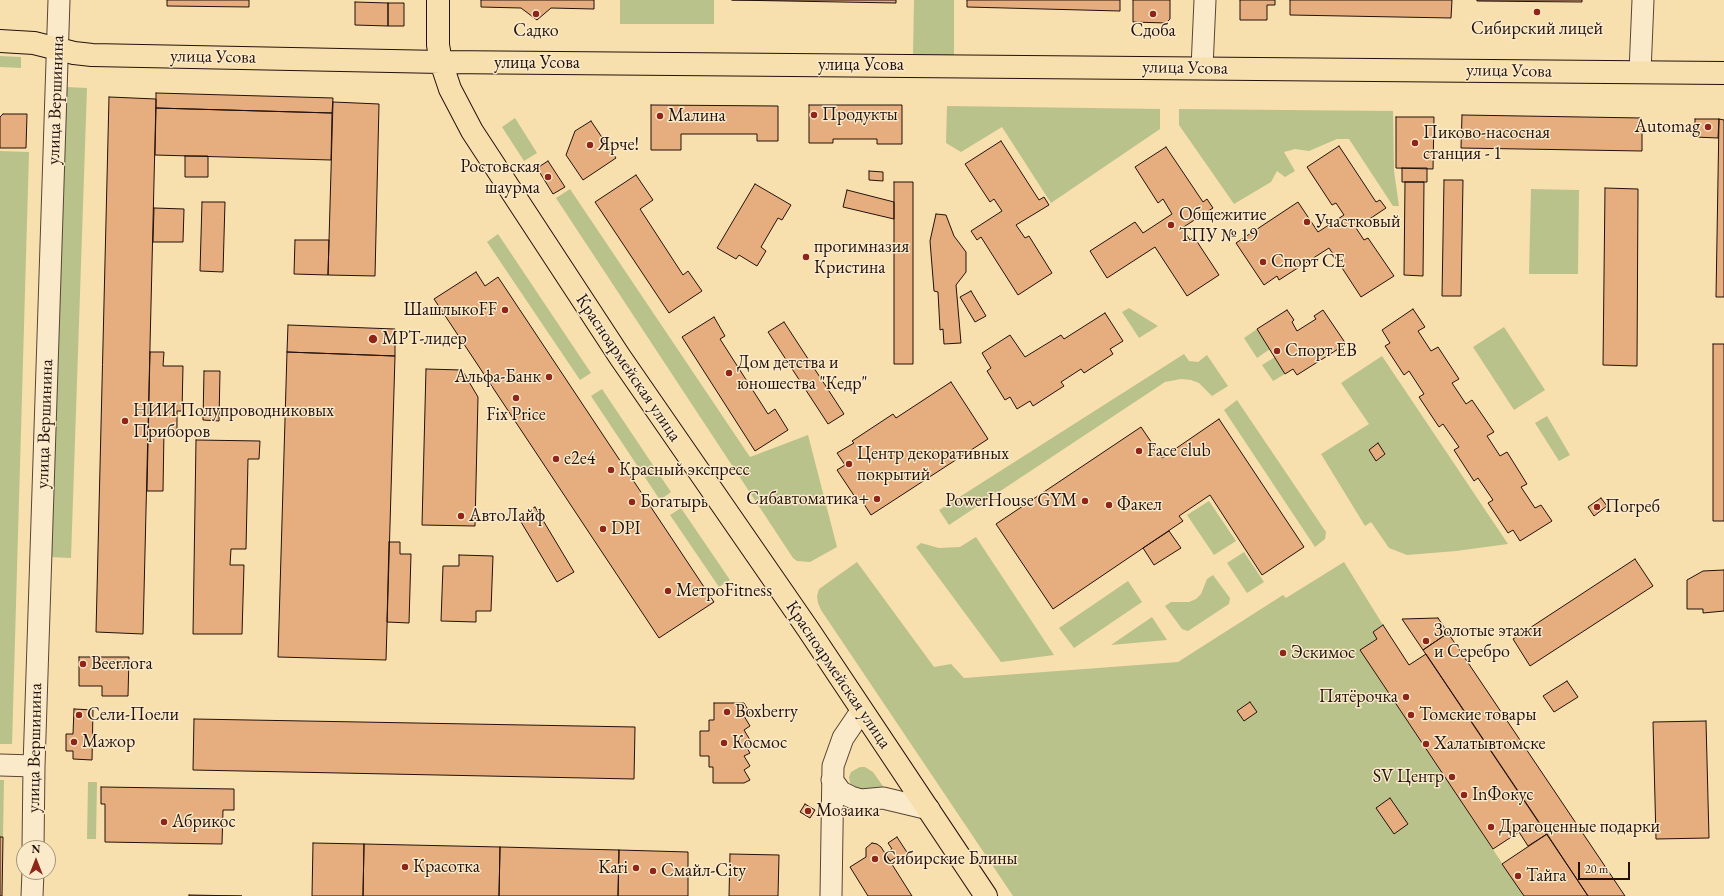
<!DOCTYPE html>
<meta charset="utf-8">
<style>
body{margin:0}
#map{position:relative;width:1724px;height:896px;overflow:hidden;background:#f8dfae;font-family:"EB Garamond",serif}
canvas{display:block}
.north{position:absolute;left:16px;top:840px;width:40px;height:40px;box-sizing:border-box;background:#faeaca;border:1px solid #a4947e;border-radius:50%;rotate:0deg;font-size:11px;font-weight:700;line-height:16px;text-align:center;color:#23120b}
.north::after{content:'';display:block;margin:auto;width:14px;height:18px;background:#8f2418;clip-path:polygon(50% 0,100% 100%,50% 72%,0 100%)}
.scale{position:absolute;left:1578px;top:862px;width:52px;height:18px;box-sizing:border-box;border:2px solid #23120b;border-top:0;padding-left:5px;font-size:12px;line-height:14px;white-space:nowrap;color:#23120b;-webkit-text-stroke:3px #faeaca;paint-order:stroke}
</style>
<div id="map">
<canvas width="1724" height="896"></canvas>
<div class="north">N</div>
<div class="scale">20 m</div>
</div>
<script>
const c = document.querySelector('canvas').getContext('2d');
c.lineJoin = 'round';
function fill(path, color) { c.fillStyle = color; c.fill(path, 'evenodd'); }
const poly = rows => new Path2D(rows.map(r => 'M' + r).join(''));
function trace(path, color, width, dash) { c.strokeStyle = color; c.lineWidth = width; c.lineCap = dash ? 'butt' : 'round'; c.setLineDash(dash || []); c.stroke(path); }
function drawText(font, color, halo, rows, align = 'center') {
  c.font = font + ' "EB Garamond",serif'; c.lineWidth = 3; c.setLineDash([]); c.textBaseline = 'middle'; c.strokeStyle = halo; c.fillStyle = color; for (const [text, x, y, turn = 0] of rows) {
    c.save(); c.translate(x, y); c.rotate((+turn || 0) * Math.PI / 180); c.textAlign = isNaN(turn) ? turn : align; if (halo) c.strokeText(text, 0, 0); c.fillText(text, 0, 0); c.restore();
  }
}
fill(poly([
 [620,0,714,0,714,24,620,24],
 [914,0,954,0,954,55,913,55],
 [0,56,21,57,21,68,0,67],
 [66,87,87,88,71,558,49,557],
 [947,106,1160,109,1160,129,1051,203,1002,127,961,152,946,143],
 [1179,109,1393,111,1394,171,1399,206,1393,206,1349,139,1337,139,1309,151,1295,149,1284,152,1295,171,1285,177,1277,171,1271,182,1234,204,1179,125],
 [515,118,537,153,524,161,502,127],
 [0,151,29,152,12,744,0,744],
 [570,189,750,457,808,435,837,547,810,562,797,561,793,558,556,198],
 [1531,189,1579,190,1578,274,1529,274],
 [498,234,591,373,580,380,487,242],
 [1129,308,1158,326,1139,338,1122,312],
 [1504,327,1545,390,1514,410,1473,347],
 [1257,329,1270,349,1257,358,1244,338],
 [1184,354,1189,361,1198,362,1207,355,1228,386,1212,396,1199,383,1191,380,1181,379,1165,382,949,525,939,510],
 [1382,356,1508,544,1456,551,1407,555,1389,548,1371,522,1365,526,1321,454,1369,424,1341,383],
 [1275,357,1285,374,1273,381,1262,365],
 [602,389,671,492,660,500,591,396],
 [1237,400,1326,532,1325,539,1315,547,1224,410],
 [1547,416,1570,455,1559,461,1535,423],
 [1209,501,1236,541,1214,555,1187,515],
 [681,508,730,580,719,587,670,515],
 [976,537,1054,655,1001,662,916,547,921,543,939,548,960,547],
 [1244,552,1264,582,1247,593,1227,563],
 [857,562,934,667,951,664,964,678,1178,662,1283,595,1286,598,1344,562,1383,625,1373,632,1377,639,1360,650,1524,896,1013,896,821,610,818,603,817,596,819,589],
 [1213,575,1230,598,1229,604,1188,631,1182,629,1165,606,1171,602,1189,602,1196,599,1201,594,1207,579],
 [1128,581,1142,602,1074,648,1059,628],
 [1152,617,1167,640,1111,645],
 [860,767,865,767,873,772,887,792,861,794,851,788,849,777,851,772],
 [0,780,4,780,3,837,0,837],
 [88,782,97,782,96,839,87,839]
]), '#bac28c');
const building = poly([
 [167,0,249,0,249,7,167,6,167,0],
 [481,0,594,0,594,9,551,8,537,20,521,8,481,7,481,0],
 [732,0,896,0,896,3,732,0],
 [967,0,1120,0,1120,11,967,7,967,0],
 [1133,0,1170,0,1170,19,1166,23,1133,22,1133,0],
 [1240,0,1275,0,1275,5,1267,5,1267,20,1240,20,1240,0],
 [1290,0,1452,0,1451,18,1290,15,1290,0],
 [1477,0,1582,0,1582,2,1477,1,1477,0],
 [355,2,388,3,388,26,355,25,355,2],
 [388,3,404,3,404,26,388,26,388,3],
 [156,93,333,98,332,113,156,108,156,93],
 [109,97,156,99,143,634,96,632,109,97],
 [333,102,379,104,375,276,328,275,333,102],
 [651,105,778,106,778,141,757,141,757,134,681,134,681,150,651,150,651,105],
 [809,105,902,105,902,144,877,144,877,139,833,139,833,143,809,143,809,105],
 [156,108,332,113,331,160,155,155,156,108],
 [3,114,27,114,26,148,0,148,0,117,3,114],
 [1462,115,1642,118,1642,151,1461,148,1462,115],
 [1396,117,1434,117,1433,169,1396,168,1396,117],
 [1695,119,1719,119,1718,138,1695,137,1695,119],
 [1719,119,1724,120,1724,297,1716,297,1719,119],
 [591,121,616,158,583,180,566,155,575,131,591,121],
 [1001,141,1039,200,1044,197,1049,205,1016,225,1025,238,1029,236,1052,273,1018,295,981,237,977,240,971,231,1002,211,994,199,990,202,965,164,1001,141],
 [1339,146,1376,202,1380,200,1386,208,1356,228,1364,240,1368,238,1394,276,1361,297,1329,248,1279,280,1277,276,1264,285,1236,243,1298,202,1318,232,1344,215,1336,203,1332,205,1307,167,1339,146],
 [1166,147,1203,202,1207,199,1213,208,1182,228,1190,240,1194,237,1219,275,1187,296,1155,247,1107,278,1090,251,1135,222,1143,233,1172,214,1163,199,1158,203,1135,167,1166,147],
 [185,156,208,156,208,177,185,177,185,156],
 [548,161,565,187,553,194,537,168,548,161],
 [1402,168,1427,168,1427,182,1402,182,1402,168],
 [869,171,883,172,883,181,869,180,869,171],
 [636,175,653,200,640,209,683,275,688,271,702,291,669,313,595,202,636,175],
 [1444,180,1463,180,1461,296,1442,296,1444,180],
 [894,182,913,182,913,364,894,364,894,182],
 [1405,182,1424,182,1423,276,1404,275,1405,182],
 [755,184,791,205,782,220,778,218,761,247,766,251,757,266,739,255,736,259,717,248,755,184],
 [1605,188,1638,189,1637,366,1603,365,1605,188],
 [847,190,894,202,894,219,843,207,847,190],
 [202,202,225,202,223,272,200,271,202,202],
 [154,208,184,209,183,242,153,242,154,208],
 [936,214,946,215,954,236,966,252,966,272,956,285,961,343,944,344,943,329,940,330,938,292,934,291,930,241,936,214],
 [295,240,329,240,328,275,294,274,295,240],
 [476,272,485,286,498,277,714,602,659,638,434,299,476,272],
 [971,291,986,316,975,322,960,297,971,291],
 [1413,309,1425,327,1418,331,1431,351,1438,347,1459,379,1452,383,1466,404,1472,400,1494,432,1487,436,1500,456,1507,452,1527,484,1521,487,1535,508,1541,505,1552,521,1520,541,1513,530,1508,533,1488,503,1493,500,1478,478,1474,481,1454,450,1459,447,1443,424,1439,427,1419,397,1424,394,1409,371,1404,375,1385,346,1390,343,1382,330,1413,309],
 [1287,310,1294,320,1292,322,1297,331,1316,319,1314,316,1323,310,1346,344,1297,375,1293,369,1285,374,1257,329,1287,310],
 [1105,313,1123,341,1110,349,1113,354,1084,373,1081,369,1061,382,1064,386,1033,406,1030,401,1017,409,1010,397,1005,400,987,371,991,368,982,353,1010,335,1025,357,1061,335,1064,339,1105,313],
 [714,317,725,336,720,339,768,414,775,409,788,430,755,451,682,337,714,317],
 [784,322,844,414,828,424,768,332,784,322],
 [288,325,395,329,395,356,287,352,288,325],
 [1713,344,1724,344,1724,521,1713,521,1713,344],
 [150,352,164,352,163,366,183,366,182,411,177,411,177,430,164,430,163,491,147,491,150,352],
 [287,352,395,356,386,660,278,657,287,352],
 [426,369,462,370,478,397,475,526,422,525,426,369],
 [204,371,220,371,219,421,203,420,204,371],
 [951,382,988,439,871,515,860,498,857,500,837,470,845,465,837,453,854,443,852,441,893,414,896,418,951,382],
 [1219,419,1304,547,1262,575,1210,495,1179,516,1183,521,1053,609,996,524,1141,427,1162,458,1219,419],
 [196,440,260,441,259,459,248,459,246,549,231,549,230,565,244,565,242,634,193,634,196,440],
 [1378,443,1385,454,1376,461,1369,450,1378,443],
 [1601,498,1607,506,1594,516,1588,507,1601,498],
 [535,507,574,572,557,582,518,517,535,507],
 [1169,531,1181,548,1154,565,1143,548,1169,531],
 [389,542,400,542,400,554,411,554,409,623,387,622,389,542],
 [459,555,493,556,491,611,476,611,476,622,441,621,443,566,459,566,459,555],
 [1635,559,1653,586,1530,666,1513,639,1635,559],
 [1724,570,1724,611,1703,613,1703,609,1687,609,1687,580,1703,571,1724,570],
 [1438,618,1448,633,1423,650,1402,619,1438,618],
 [1383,625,1409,665,1426,654,1547,834,1528,846,1519,832,1493,849,1360,650,1377,639,1373,632,1383,625],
 [1448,633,1625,896,1588,896,1423,650,1448,633],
 [79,657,129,657,128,696,102,696,102,686,79,686,79,657],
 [1567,681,1578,697,1554,712,1543,696,1567,681],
 [1250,702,1257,712,1244,721,1237,711,1250,702],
 [714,703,744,703,750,713,744,716,750,726,744,730,750,740,747,741,747,748,750,753,744,756,750,766,744,770,750,780,744,783,713,783,713,767,709,767,709,756,700,756,700,731,709,731,709,720,714,720,714,703],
 [74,709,93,710,92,760,73,759,73,751,66,751,66,734,73,734,74,709],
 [194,719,635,727,634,779,193,770,194,719],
 [1706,721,1709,838,1656,839,1653,722,1706,721],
 [101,787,234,789,234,810,223,810,222,844,105,842,105,804,101,804,101,787],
 [1390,798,1408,824,1394,834,1376,808,1390,798],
 [805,804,815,810,810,818,800,812,805,804],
 [1547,834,1588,896,1524,896,1502,864,1547,834],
 [0,837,3,837,2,896,0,896,0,837],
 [897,837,910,857,902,862,898,856,890,861,885,853,892,849,888,843,897,837],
 [313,843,364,844,363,896,312,896,313,843],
 [872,843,877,844,881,847,912,896,868,896,850,867,866,857,866,848,872,843],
 [364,844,500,847,499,896,363,896,364,844],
 [500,847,619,850,618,896,499,896,500,847],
 [619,850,688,852,688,896,618,896,619,850],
 [730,854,779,855,778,896,729,896,730,854],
 [189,895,242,896,189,896,189,895]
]);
fill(building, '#e6ad7e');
trace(building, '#23120b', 1);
const minor = poly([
 [1202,68,1205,0],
 [1640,72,1643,0],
 [0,765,34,766],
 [832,780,841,792,851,797,861,800,883,798,929,809],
 [33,848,34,766,59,0],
 [32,896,33,872],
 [831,896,833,766,843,738,862,710]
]);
const major = poly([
 [438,0,438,45,441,62,450,89,472,131,620,357,808,629,986,896],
 [0,41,34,43,74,53,92,55,441,62,1724,73]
]);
trace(minor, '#584534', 23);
trace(major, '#23120b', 24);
trace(minor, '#faeaca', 21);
trace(major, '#f8dfae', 22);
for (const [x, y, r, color] of [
 [1537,12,4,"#8f2418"],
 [536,14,4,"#8f2418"],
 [1153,14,4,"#8f2418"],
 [814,115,4,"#8f2418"],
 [660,116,4,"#8f2418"],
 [1708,127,4,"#8f2418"],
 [1415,143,4,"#8f2418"],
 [590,145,4,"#8f2418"],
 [548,177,4,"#8f2418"],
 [1307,222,4,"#8f2418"],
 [1171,225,4,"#8f2418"],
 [806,257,4,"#8f2418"],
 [1263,262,4,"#8f2418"],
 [505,310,4,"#8f2418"],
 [373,339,5,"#8f2418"],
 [1277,351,4,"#8f2418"],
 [729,373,4,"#8f2418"],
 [549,377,4,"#8f2418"],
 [516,398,4,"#8f2418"],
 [125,421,4,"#8f2418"],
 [1139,451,4,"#8f2418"],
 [556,459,4,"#8f2418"],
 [849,464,4,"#8f2418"],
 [611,470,4,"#8f2418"],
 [877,499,4,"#8f2418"],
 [1085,501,4,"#8f2418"],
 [632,502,4,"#8f2418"],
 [1109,505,4,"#8f2418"],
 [1597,507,4,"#8f2418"],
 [461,516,4,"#8f2418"],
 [603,529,4,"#8f2418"],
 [668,591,4,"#8f2418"],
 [1426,641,4,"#8f2418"],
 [1283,653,4,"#8f2418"],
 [83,664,4,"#8f2418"],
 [1406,697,4,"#8f2418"],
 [727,712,4,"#8f2418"],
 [79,715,4,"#8f2418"],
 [1411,715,4,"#8f2418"],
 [74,742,4,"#8f2418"],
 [724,743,4,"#8f2418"],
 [1426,744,4,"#8f2418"],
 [1452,777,4,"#8f2418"],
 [1464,795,4,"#8f2418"],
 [808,811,4,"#8f2418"],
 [164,822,4,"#8f2418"],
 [1491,827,4,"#8f2418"],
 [875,859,4,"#8f2418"],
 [405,867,4,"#8f2418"],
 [636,868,4,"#8f2418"],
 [653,871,4,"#8f2418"],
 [1518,876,4,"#8f2418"]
]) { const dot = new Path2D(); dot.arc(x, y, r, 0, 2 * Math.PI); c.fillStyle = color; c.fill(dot); trace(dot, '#faeaca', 1.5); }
drawText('18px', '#23120b', '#faeaca', [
 ["Сибирский лицей",1537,29,"center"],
 ["Садко",536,31,"center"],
 ["Сдоба",1153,31,"center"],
 ["Продукты",822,115],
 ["Малина",668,116],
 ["Automag",1700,127,"right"],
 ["Пиково-насосная",1423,133],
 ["станция - 1",1423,154],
 ["Ярче!",598,145],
 ["Ростовская",540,167,"right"],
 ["шаурма",540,188,"right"],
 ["Общежитие",1179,215],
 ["ТПУ № 19",1179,236],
 ["Участковый",1315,222],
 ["прогимназия",814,247],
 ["Кристина",814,268],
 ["Спорт СЕ",1271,262],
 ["ШашлыкоFF",497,310,"right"],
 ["МРТ-лидер",382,339],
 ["Спорт ЕВ",1285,351],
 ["Дом детства и",737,363],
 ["юношества \"Кедр\"",737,384],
 ["Альфа-Банк",541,377,"right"],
 ["НИИ Полупроводниковых",133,411],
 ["Приборов",133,432],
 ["Fix Price",516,415,"center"],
 ["Face club",1147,451],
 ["Центр декоративных",857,454],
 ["покрытий",857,475],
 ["e2e4",564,459],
 ["Красный экспресс",619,470],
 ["Сибавтоматика+",869,499,"right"],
 ["PowerHouse GYM",1077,501,"right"],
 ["Богатырь",640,502],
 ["Факел",1117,505],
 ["Погреб",1605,507],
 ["АвтоЛайф",469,516],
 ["DPI",611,529],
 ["МетроFitness",676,591],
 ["Золотые этажи",1434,631],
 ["и Серебро",1434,652],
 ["Эскимос",1291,653],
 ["Beerлога",91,664],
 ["Пятёрочка",1398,697,"right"],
 ["Boxberry",735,712],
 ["Сели-Поели",87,715],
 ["Томские товары",1419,715],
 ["Мажор",82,742],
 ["Космос",732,743],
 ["Халатывтомске",1434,744],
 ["SV Центр",1444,777,"right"],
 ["InФокус",1472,795],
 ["Мозаика",816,811],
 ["Абрикос",172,822],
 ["Драгоценные подарки",1499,827],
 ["Сибирские Блины",883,859],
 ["Красотка",413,867],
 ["Kari",628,868,"right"],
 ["Смайл-City",661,871],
 ["Тайга",1526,876]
], 'left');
drawText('18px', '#23120b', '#faeaca', [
 ["улица Усова",213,57,1],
 ["улица Усова",537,63],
 ["улица Усова",861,65],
 ["улица Усова",1185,68,1],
 ["улица Усова",1509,71,1],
 ["улица Вершинина",56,100,-88],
 ["Красноармейская улица",628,368,56],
 ["улица Вершинина",45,424,-88],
 ["Красноармейская улица",838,675,56],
 ["улица Вершинина",35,748,-89]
]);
</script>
